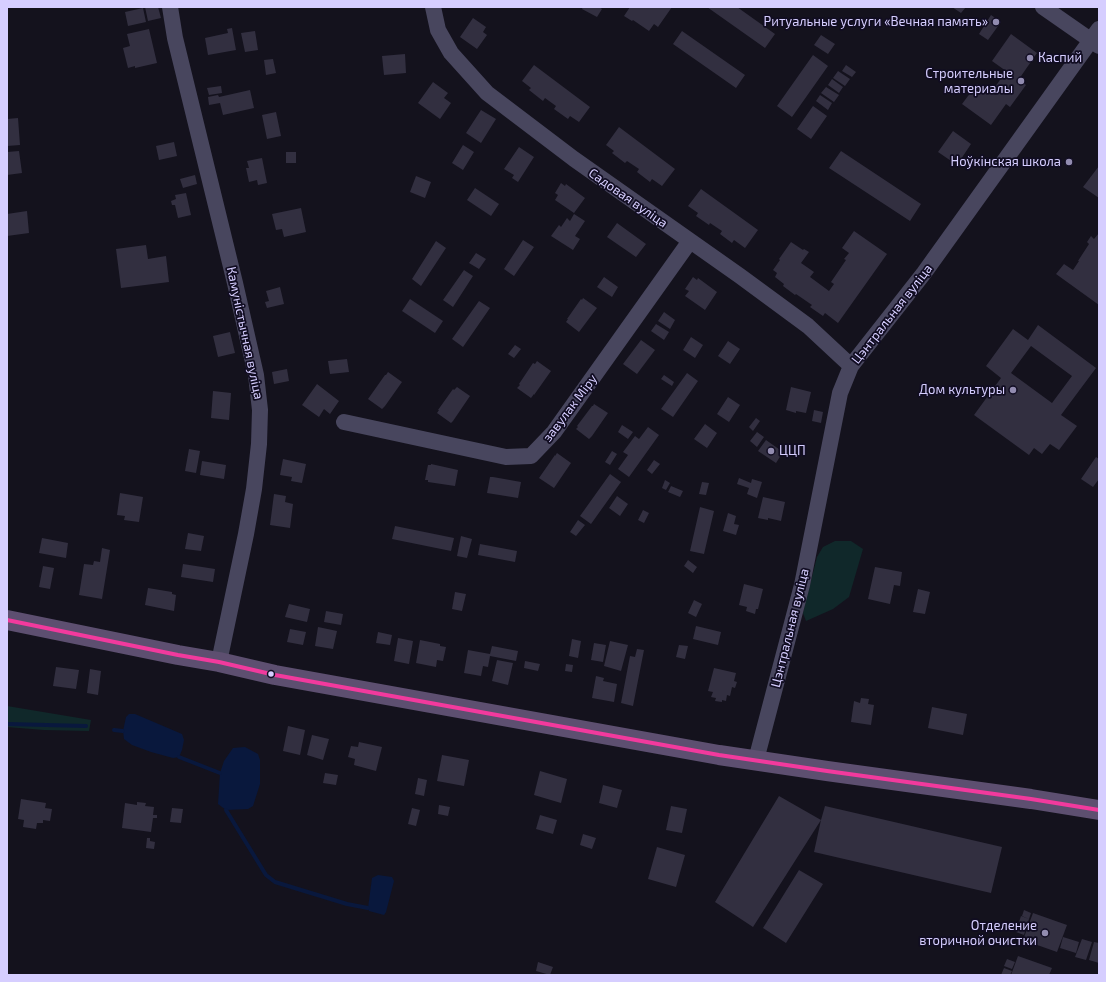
<!DOCTYPE html>
<meta charset="utf-8">
<style>
body{margin:0}
#map{position:relative;width:1106px;height:982px;overflow:hidden;background:#14121d;font-family:"Exo 2",sans-serif}
canvas{display:block}
.frame{position:absolute;inset:0;border:8px solid #d6ceff;pointer-events:none}
</style>
<div id="map">
<canvas width="1106" height="982"></canvas>
<div class="frame"></div>
</div>
<script>
const c = document.querySelector('canvas').getContext('2d');
c.lineJoin = 'round';
function fill(path, color) { c.fillStyle = color; c.fill(path, 'evenodd'); }
const poly = rows => new Path2D(rows.map(r => 'M' + r).join(''));
function trace(path, color, width, dash) { c.strokeStyle = color; c.lineWidth = width; c.lineCap = dash ? 'butt' : 'round'; c.setLineDash(dash || []); c.stroke(path); }
function drawText(font, color, halo, rows, align = 'center') {
  c.font = font + ' "Exo 2",sans-serif'; c.lineWidth = 3.5; c.setLineDash([]); c.textBaseline = 'middle'; c.strokeStyle = halo; c.fillStyle = color; for (const [text, x, y, turn = 0] of rows) {
    c.save(); c.translate(x, y); c.rotate((+turn || 0) * Math.PI / 180); c.textAlign = isNaN(turn) ? turn : align; if (halo) c.strokeText(text, 0, 0); c.fillText(text, 0, 0); c.restore();
  }
}
fill(poly([
 [835,541,851,541,863,549,849,597,833,609,806,621,803,613,817,557,823,547],
 [7,706,91,720,89,731,44,730,7,727]
]), '#10282a');
fill(poly([
 [129,714,135,714,182,734,184,740,182,750,179,757,173,758,151,752,132,745,124,739,123,731,126,717],
 [245,747,258,754,260,760,260,784,253,806,248,809,226,810,218,804,220,773,224,761,233,748],
 [378,875,392,877,394,881,386,912,384,915,369,911,368,908,372,878]
]), '#09183d');
trace(poly([
 [7,724,86,726],
 [114,730,123,731],
 [179,757,220,773],
 [226,810,266,875,275,882,347,904,368,908]
]), '#09183d', 4);
fill(poly([
 [145,7,158,7,161,18,148,21],
 [583,7,599,7,602,9,597,17,582,9],
 [630,7,672,7,658,27,654,24,649,31,633,20,632,21,624,16],
 [707,7,737,7,775,34,765,48],
 [952,7,966,7,961,13],
 [143,8,146,22,128,26,125,12],
 [991,15,1001,22,988,40,979,34],
 [473,18,486,27,483,32,487,35,477,49,460,37],
 [232,28,236,50,208,55,205,38,228,33,227,29],
 [149,29,157,63,135,68,135,66,128,68,123,48,130,46,127,34],
 [255,31,258,50,245,52,241,33],
 [682,31,745,75,736,88,673,44],
 [1011,34,1037,53,1019,79,1026,85,1010,107,1006,104,991,125,962,104,977,84,991,93,1006,71,992,61],
 [821,35,835,44,828,54,814,45],
 [405,54,406,73,384,75,382,56],
 [813,55,828,66,792,117,777,106],
 [273,59,276,73,266,75,264,60],
 [534,65,590,107,579,122,570,116,568,119,554,109,556,106,545,98,543,101,529,90,531,88,522,81],
 [846,65,856,72,852,77,842,71],
 [838,71,850,79,845,86,833,78],
 [832,79,843,87,839,93,828,85],
 [433,82,448,93,444,98,451,103,440,119,418,103],
 [221,86,222,93,209,95,207,88],
 [826,87,839,95,834,102,821,93],
 [250,90,254,108,223,115,220,103,209,105,208,97,218,95,219,97],
 [820,95,832,103,828,110,816,101],
 [813,106,827,116,811,139,797,129],
 [481,110,496,119,481,143,466,133],
 [276,112,281,136,267,139,262,115],
 [18,118,20,145,7,146,7,119],
 [619,127,675,169,662,186,652,179,650,182,637,172,639,169,627,161,625,163,612,153,614,151,606,145],
 [953,131,971,144,957,165,938,152],
 [174,142,177,156,159,160,156,146],
 [463,145,474,152,463,170,452,163],
 [519,147,534,157,518,182,512,178,514,175,504,169],
 [19,151,22,173,7,175,7,152],
 [841,151,921,204,910,221,829,168],
 [286,152,296,152,296,163,286,163],
 [262,158,267,183,258,185,257,180,249,182,246,168,249,168,247,161],
 [1099,166,1099,198,1083,187],
 [195,175,197,184,183,188,180,179],
 [416,176,431,182,425,198,410,192],
 [561,183,565,186,566,184,585,198,574,213,555,200,558,195,555,193],
 [475,188,499,204,491,216,467,200],
 [701,189,758,230,745,248,734,240,732,243,720,234,722,231,710,223,709,225,696,216,698,213,688,206],
 [186,193,191,215,178,218,175,205,172,205,171,201,176,199,175,195],
 [301,208,306,232,284,237,282,229,276,230,272,214],
 [27,211,29,233,7,236,7,214],
 [574,214,585,221,575,236,580,239,573,250,551,236,559,225,561,227,567,218,570,221],
 [617,223,646,244,636,257,607,237],
 [854,231,887,254,838,323,825,313,823,316,810,307,812,305,796,294,795,295,783,286,784,284,775,277,777,273,773,270,780,260,779,259,791,242,803,250,804,249,809,252,801,263,814,272,810,277,829,291,834,284,831,282,846,260,844,259,849,253,842,248],
 [1099,233,1099,305,1056,274,1064,264,1073,270,1079,261,1078,261,1089,244,1087,242,1091,236,1094,239],
 [523,240,534,247,514,276,504,269],
 [436,241,446,248,421,286,412,279],
 [146,245,148,259,166,256,169,282,121,288,116,249],
 [476,253,486,259,479,269,469,263],
 [464,270,473,276,453,307,443,300],
 [604,277,618,287,612,297,597,287],
 [693,277,697,280,698,278,717,292,705,310,685,296,689,291,685,289],
 [280,287,284,304,267,308,265,302,269,301,266,291],
 [583,298,597,308,579,332,566,322,568,319,567,319,581,299,582,300],
 [410,299,443,321,435,333,402,311],
 [479,301,490,308,463,347,452,339],
 [664,312,675,320,670,329,658,321],
 [656,324,669,332,664,340,651,331],
 [1038,325,1096,368,1061,415,1077,426,1059,450,1050,444,1042,454,1034,448,1029,455,974,415,1001,378,986,366,1013,329,1028,340],
 [1031,346,1072,376,1052,403,1011,373],
 [230,332,235,353,218,357,213,336],
 [691,337,703,345,695,358,683,350],
 [641,340,655,350,637,374,623,364],
 [728,341,740,349,730,364,718,356],
 [515,345,521,349,514,358,508,354],
 [347,359,349,372,330,374,328,361],
 [537,361,551,371,534,395,534,394,531,398,517,388,520,385,519,384,533,363,535,364],
 [287,369,289,381,274,384,272,372],
 [388,372,402,382,385,406,382,409,368,399,385,375,386,375],
 [687,373,698,381,673,417,661,409],
 [664,375,674,382,672,386,661,379],
 [317,384,339,401,330,414,324,409,319,417,302,405],
 [457,387,470,396,453,421,451,423,437,413,439,410,438,410,453,389,454,390],
 [791,387,811,392,806,413,796,411,796,413,786,410],
 [213,391,231,393,229,420,211,418],
 [728,397,740,405,729,422,717,414],
 [594,404,608,413,592,436,589,439,576,429,578,427,577,426,592,406,593,406],
 [814,410,823,412,821,423,812,421],
 [756,418,760,421,753,431,749,427],
 [705,424,717,433,707,448,694,439],
 [622,425,633,432,628,439,618,432],
 [648,427,659,435,629,477,618,469,628,455,623,452,635,436,639,439],
 [757,432,764,437,757,447,750,441],
 [766,440,783,452,776,463,758,451],
 [189,449,200,451,196,473,185,471],
 [612,451,617,454,610,465,605,462],
 [557,453,571,463,554,488,539,478,555,455,555,456],
 [1096,457,1099,459,1099,479,1093,487,1081,479],
 [283,459,306,464,302,483,291,481,292,477,280,475],
 [654,460,660,464,652,474,647,470],
 [202,461,226,465,224,479,200,475],
 [431,464,458,470,455,486,428,482,428,480,425,480,428,465,431,465],
 [610,474,621,482,591,524,580,516],
 [490,477,493,477,521,482,518,498,487,493],
 [739,478,751,483,752,479,762,482,757,498,747,494,749,488,737,484],
 [665,480,670,483,666,490,662,488],
 [702,482,709,483,706,495,699,494],
 [671,486,683,491,680,497,668,492],
 [120,493,143,497,139,522,124,520,125,516,117,515],
 [274,494,286,496,285,502,293,504,290,528,270,525],
 [617,496,628,504,620,516,609,508],
 [763,497,785,502,781,521,768,518,768,520,758,518],
 [700,507,714,511,704,554,690,551],
 [643,510,649,513,644,523,638,520],
 [728,513,736,516,734,524,739,525,736,535,723,531],
 [578,520,585,525,576,536,570,532],
 [395,526,454,538,451,551,392,539],
 [188,533,204,536,201,551,185,549],
 [461,536,472,539,467,558,457,556],
 [42,538,68,543,66,558,39,553],
 [480,544,517,551,515,562,478,555],
 [102,548,110,550,102,599,79,595,84,564,93,565,94,561,100,562],
 [688,560,697,567,693,573,684,566],
 [183,564,215,569,213,582,181,577],
 [43,566,54,568,50,589,39,587],
 [875,567,902,572,900,586,894,585,890,604,868,599],
 [744,584,763,589,758,609,756,609,755,614,746,611,747,607,739,605],
 [148,588,172,592,172,594,176,595,174,611,145,605],
 [918,589,930,592,925,614,913,612],
 [455,592,466,594,462,611,452,609],
 [694,600,702,604,696,617,688,613],
 [289,604,310,609,307,622,285,617],
 [326,611,343,614,341,625,324,622],
 [696,626,721,632,718,645,693,639],
 [318,627,337,631,333,649,315,646],
 [290,629,306,632,303,645,287,642],
 [378,632,392,635,390,645,376,643],
 [398,638,413,641,409,664,394,661],
 [572,639,581,641,578,658,569,656],
 [420,640,440,644,440,646,446,647,443,661,437,660,436,667,416,663],
 [610,641,628,645,621,671,604,666],
 [594,643,606,645,603,662,591,660],
 [679,645,688,646,685,659,676,657],
 [492,646,518,651,516,661,490,656,488,667,483,666,481,676,464,673,468,650,490,654],
 [637,649,644,650,633,706,621,703,630,656,635,657],
 [497,660,513,663,508,685,492,681],
 [525,661,540,664,538,671,524,668],
 [566,664,573,665,572,672,565,671],
 [56,667,79,670,76,689,53,686],
 [714,668,736,673,734,681,737,682,735,688,732,687,730,696,727,695,726,701,722,700,722,702,715,701,716,698,711,697,713,692,708,691],
 [90,669,101,671,98,695,87,693],
 [596,676,604,678,603,681,617,684,614,702,592,698],
 [861,698,869,699,868,704,874,705,871,725,851,722,854,701,860,703],
 [932,707,967,714,963,735,928,728],
 [288,726,305,730,300,755,283,751],
 [312,735,329,739,323,760,307,755],
 [359,742,382,747,376,771,354,765,355,759,348,757,351,746,358,747],
 [442,755,469,760,464,786,437,781],
 [540,771,567,779,561,803,534,795],
 [325,773,338,775,336,785,323,783],
 [418,778,427,780,424,796,415,794],
 [603,785,622,790,617,808,599,803],
 [779,796,821,820,825,806,1002,847,991,893,814,852,821,820,753,927,715,902],
 [21,799,46,803,45,808,52,809,50,821,43,820,43,823,37,823,36,829,23,827,24,820,18,819],
 [137,802,146,803,145,806,154,807,153,815,157,815,157,818,153,818,151,832,122,828,125,803,137,805],
 [439,805,450,807,448,816,438,814],
 [671,806,687,809,682,833,666,830],
 [172,808,183,809,181,823,170,822],
 [412,808,420,810,416,826,408,824],
 [540,815,557,820,553,834,536,829],
 [583,834,596,838,592,849,580,845],
 [147,838,150,838,150,841,155,842,154,849,146,848],
 [657,847,685,855,676,887,648,879],
 [799,870,823,884,786,943,763,928],
 [1024,910,1031,913,1029,919,1022,916],
 [1033,913,1067,925,1057,952,1023,940],
 [1021,916,1029,919,1027,925,1019,922],
 [1018,925,1026,928,1024,935,1016,932],
 [1063,937,1079,942,1076,953,1060,948],
 [1082,939,1092,942,1086,960,1075,957],
 [1094,942,1099,943,1099,963,1089,960],
 [1018,956,1052,968,1049,975,1011,975],
 [1007,959,1015,962,1012,969,1004,966],
 [538,962,553,967,550,975,536,971],
 [1004,968,1012,971,1010,975,1001,975]
]), '#322f40');
trace(poly([
 [170,7,175,38,235,283,256,375,260,410,259,444,254,489,246,534,219,662],
 [433,7,438,30,451,53,487,93,574,159,740,276,808,326,851,366],
 [1043,7,1099,46],
 [344,422,506,457,531,456,554,432,690,241],
 [756,760,802,585,840,393,851,366,924,273,1099,29]
]), '#48465e', 16);
trace(poly([
 [7,620,178,655,219,662,275,675,719,755,827,771,1031,799,1099,810]
]), '#5d4f70', 20);
trace(poly([
 [7,620,178,655,219,662,275,675,719,755,827,771,1031,799,1099,810]
]), '#f13a9d', 4);
for (const [x, y, r, color] of [
 [996,22,4,"#928cb0"],
 [1030,58,4,"#928cb0"],
 [1021,81,4,"#928cb0"],
 [1069,162,4,"#928cb0"],
 [1013,390,4,"#928cb0"],
 [771,451,4,"#928cb0"],
 [271,674,3.5,"#d6ceff"],
 [1045,933,4,"#928cb0"]
]) { const dot = new Path2D(); dot.arc(x, y, r, 0, 2 * Math.PI); c.fillStyle = color; c.fill(dot); trace(dot, '#110d22', 1.5); }
drawText('13px', '#d6ceff', '#110d22', [
 ["Ритуальные услуги «Вечная память»",988,22],
 ["Каспий",1038,58,"left"],
 ["Строительные",1013,74],
 ["материалы",1013,89],
 ["Ноўкінская школа",1061,162],
 ["Дом культуры",1005,390],
 ["ЦЦП",779,451,"left"],
 ["Отделение",1037,926],
 ["вторичной очистки",1037,941]
], 'right');
drawText('13px', '#d6ceff', '#110d22', [
 ["Садовая вуліца",628,198,35],
 ["Цэнтральная вуліца",892,314,-52],
 ["Камуністычная вуліца",245,333,78],
 ["завулак Міру",570,408,-53],
 ["Цэнтральная вуліца",790,628,-76]
]);
</script>
